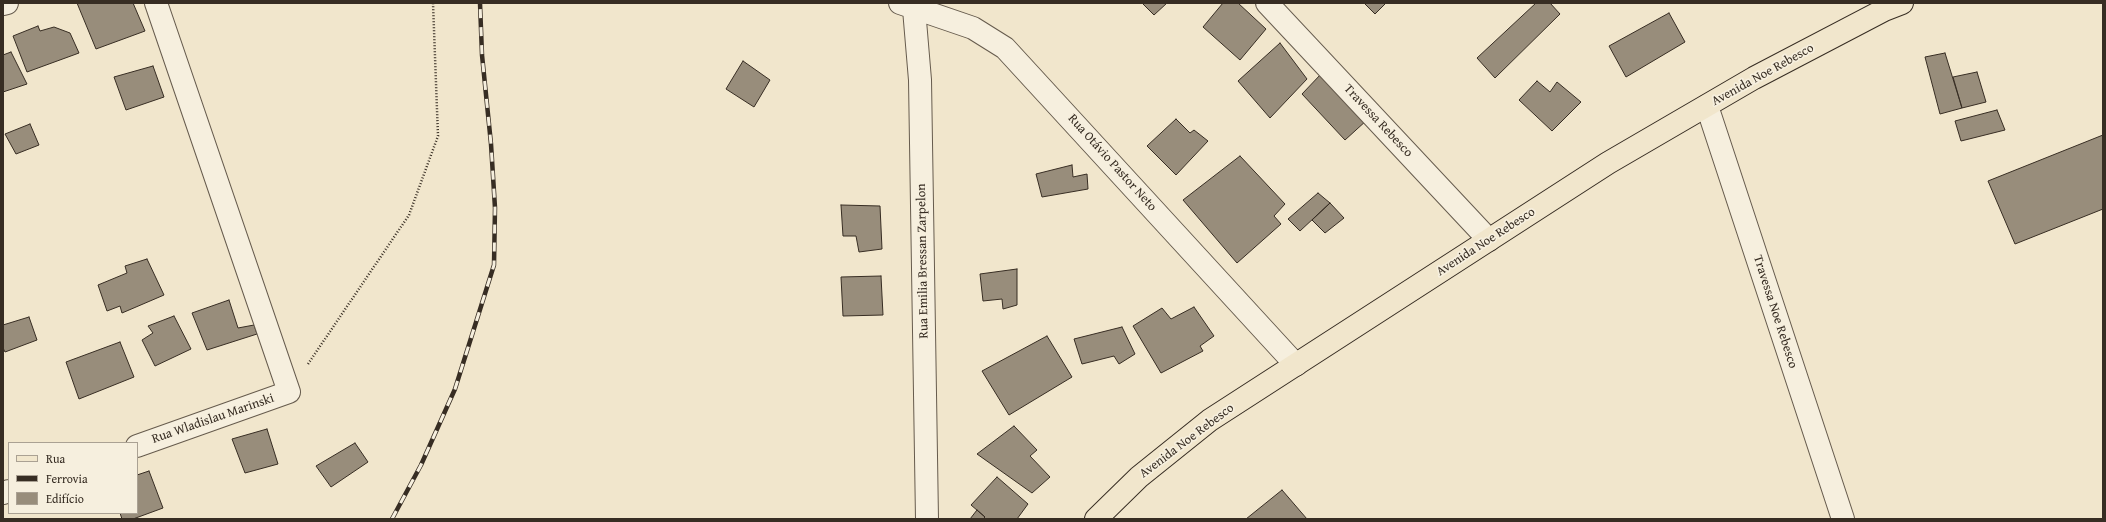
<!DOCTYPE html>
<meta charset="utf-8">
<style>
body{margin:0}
#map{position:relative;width:2106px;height:522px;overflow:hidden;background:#f1e6cc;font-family:"Gentium Book Plus",serif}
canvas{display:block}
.frame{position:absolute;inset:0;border:4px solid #372d23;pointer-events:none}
.legend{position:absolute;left:8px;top:442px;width:130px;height:72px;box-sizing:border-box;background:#f6efde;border:1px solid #aaa193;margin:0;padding:5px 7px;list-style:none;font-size:12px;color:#372d23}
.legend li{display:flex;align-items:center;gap:8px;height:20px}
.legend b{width:20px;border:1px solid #aaa193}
</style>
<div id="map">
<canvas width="2106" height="522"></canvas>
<div class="frame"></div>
<ul class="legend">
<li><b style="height:5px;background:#f1e6cc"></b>Rua</li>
<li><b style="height:5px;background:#372d23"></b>Ferrovia</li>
<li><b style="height:11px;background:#988d7b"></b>Edifício</li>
</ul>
</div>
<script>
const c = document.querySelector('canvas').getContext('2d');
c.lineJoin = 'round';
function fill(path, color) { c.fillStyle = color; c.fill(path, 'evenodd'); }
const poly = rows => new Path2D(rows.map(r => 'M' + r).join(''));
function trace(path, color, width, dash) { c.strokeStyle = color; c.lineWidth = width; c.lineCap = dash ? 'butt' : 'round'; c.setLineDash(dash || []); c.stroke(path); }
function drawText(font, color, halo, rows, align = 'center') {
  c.font = font + ' "Gentium Book Plus",serif'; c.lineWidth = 3.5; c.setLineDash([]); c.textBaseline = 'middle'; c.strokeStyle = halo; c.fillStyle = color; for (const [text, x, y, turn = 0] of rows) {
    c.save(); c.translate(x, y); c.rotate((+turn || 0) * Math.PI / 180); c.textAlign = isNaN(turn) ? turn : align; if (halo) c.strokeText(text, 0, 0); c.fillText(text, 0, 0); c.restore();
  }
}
const building = poly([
 [77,3,133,3,145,31,96,49,77,3],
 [1142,3,1167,3,1154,15,1142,3],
 [1223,3,1238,3,1266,29,1240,60,1203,27,1223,3],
 [1364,3,1386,3,1375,14,1364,3],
 [1536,3,1550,3,1560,14,1495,78,1477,58,1536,3],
 [1669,13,1685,42,1626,77,1609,46,1669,13],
 [38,26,40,31,54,27,70,33,79,53,27,72,13,36,38,26],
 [1280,43,1307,79,1270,118,1238,81,1280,43],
 [11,52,27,84,3,92,3,55,11,52],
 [1945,53,1962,108,1940,114,1925,57,1945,53],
 [743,61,770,80,754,107,726,89,743,61],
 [153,66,164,97,126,110,114,77,153,66],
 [1977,72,1986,102,1962,108,1953,77,1977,72],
 [1322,73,1367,120,1345,140,1302,94,1322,73],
 [1537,81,1550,92,1557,82,1581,102,1552,131,1519,100,1537,81],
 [1997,110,2005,130,1961,141,1955,121,1997,110],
 [1176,119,1190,133,1194,130,1208,141,1176,175,1147,146,1176,119],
 [30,124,39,145,16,154,5,134,30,124],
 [2103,135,2103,209,2015,244,1988,181,2103,135],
 [1240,156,1285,204,1274,216,1281,224,1237,263,1183,200,1240,156],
 [1072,165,1073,177,1087,174,1088,189,1042,197,1036,174,1072,165],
 [1318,193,1330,203,1300,231,1288,219,1318,193],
 [1330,203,1344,218,1325,233,1312,220,1330,203],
 [841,205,880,206,882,249,859,252,856,236,843,236,841,205],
 [147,259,164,295,122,313,120,306,107,311,98,285,127,273,125,266,147,259],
 [1017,269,1017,305,1003,309,1002,299,983,301,980,274,1017,269],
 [881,276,883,315,843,316,841,277,881,276],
 [229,300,238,328,254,325,257,334,207,350,192,313,229,300],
 [1194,307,1214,336,1200,346,1203,351,1161,373,1133,326,1162,308,1171,319,1194,307],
 [174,316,191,349,155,366,142,340,153,333,148,326,174,316],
 [29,317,37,340,5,352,3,348,3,325,29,317],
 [1122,327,1135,354,1119,364,1114,356,1082,364,1074,339,1122,327],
 [1047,336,1072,377,1009,415,982,371,1047,336],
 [120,342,134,377,79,399,66,362,120,342],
 [1014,426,1037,450,1030,456,1050,477,1032,493,977,454,1014,426],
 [267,429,278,464,245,473,232,439,267,429],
 [355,443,368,462,331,487,316,466,355,443],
 [149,471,163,508,133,519,122,519,120,513,137,513,137,475,149,471],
 [997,477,1028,504,1017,519,983,519,985,517,971,505,997,477],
 [1282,490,1307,519,1246,519,1282,490],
 [977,510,985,517,983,519,970,519,977,510]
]);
fill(building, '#988d7b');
trace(building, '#372d23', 1);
const minor = poly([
 [900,3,973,28,1005,48,1296,365],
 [917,3,914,9,920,80,927,519],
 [1267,3,1489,240],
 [3,4,7,3],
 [1707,106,1843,519],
 [137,446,289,392,156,3],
 [3,493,9,491]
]);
const major = poly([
 [1096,519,1139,477,1210,420,1608,163,1754,78,1884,10,1902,3]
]);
trace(minor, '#665b4d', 24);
trace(major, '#372d23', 24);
trace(poly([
 [308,364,409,215,438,136,433,3]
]), '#372d23', 2.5, [1, 2]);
trace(minor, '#f6efde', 22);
trace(major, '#f1e6cc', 22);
const rail = poly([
 [392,519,421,465,455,389,494,265,495,208,491,144,482,55,480,3]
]);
trace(rail, '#372d23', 4.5);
trace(rail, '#f6efde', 3, [9]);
drawText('13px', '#372d23', '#f6efde', [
 ["Avenida Noe Rebesco",1763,75,-29],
 ["Travessa Rebesco",1378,121,47],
 ["Rua Otávio Pastor Neto",1112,163,48],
 ["Avenida Noe Rebesco",1486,242,-33],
 ["Rua Emilia Bressan Zarpelon",923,261,-91],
 ["Travessa Noe Rebesco",1775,312,72],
 ["Rua Wladislau Marinski",213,419,-19],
 ["Avenida Noe Rebesco",1187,441,-37]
]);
</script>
